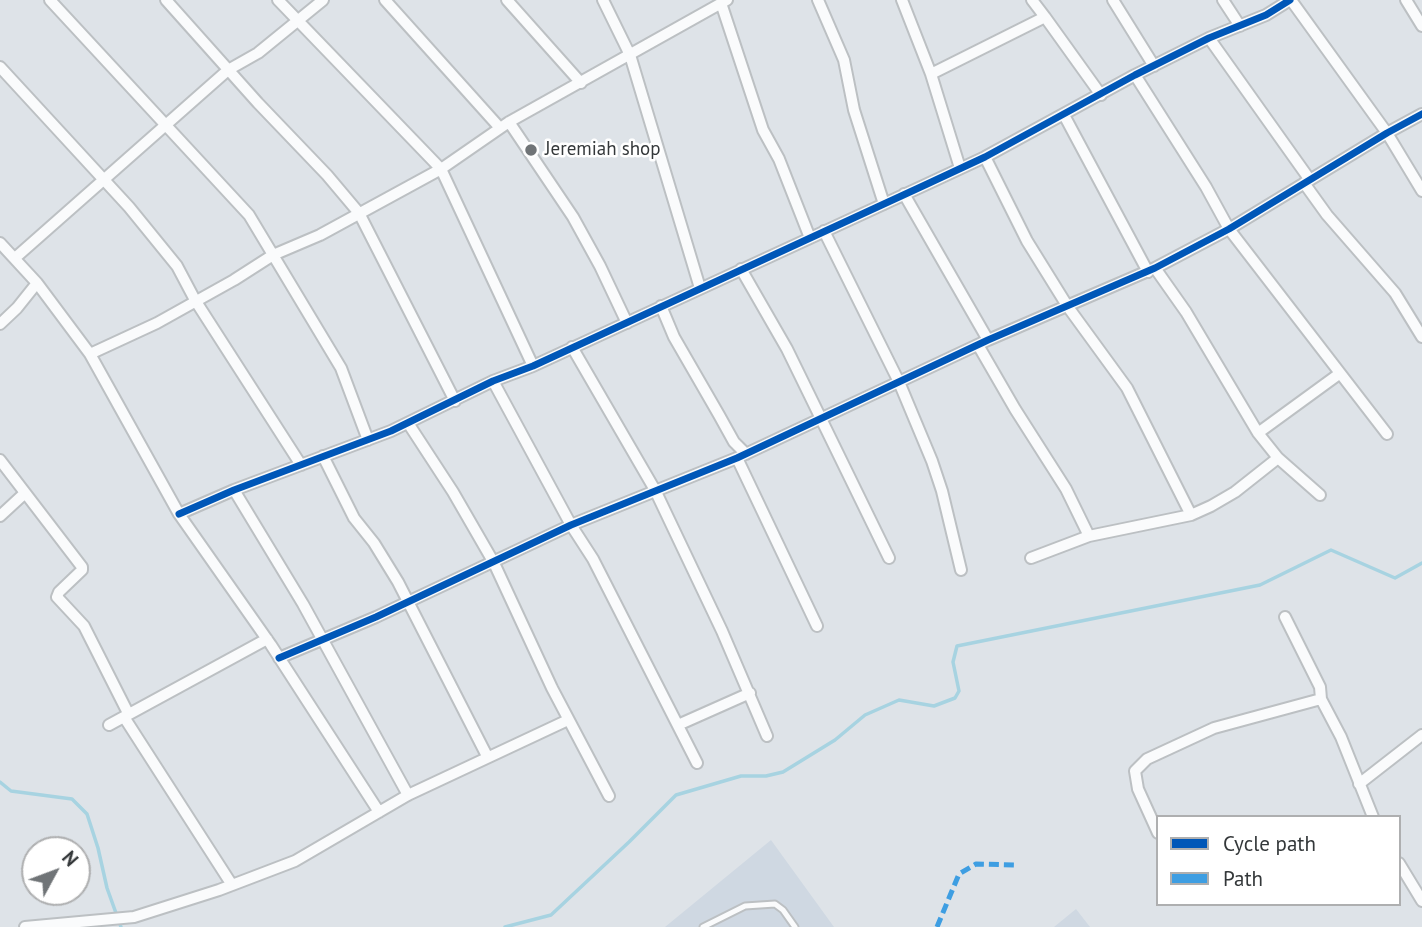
<!DOCTYPE html>
<style>
body{margin:0}
#map{position:relative;width:1422px;height:927px;overflow:hidden;background:#dee3e8;font-family:"PT Sans",sans-serif}
canvas{display:block}
.legend{position:absolute;left:1156px;top:815px;width:245px;height:91px;box-sizing:border-box;background:#fff;border:2px solid #aeafb0;margin:0;padding:9px 12px;list-style:none;font-size:21px;color:#34383a}
.legend li{display:flex;align-items:center;gap:14px;height:35px}
.legend b{width:35px;border:2px solid #aeafb0}
.north{position:absolute;left:21px;top:836px;width:70px;height:70px;box-sizing:border-box;background:#fff;border:2px solid #aeafb0;border-radius:50%;rotate:49deg;font-size:19px;font-weight:700;line-height:28px;text-align:center;color:#34383a}
.north::after{content:'';display:block;margin:auto;width:24px;height:32px;background:#707477;clip-path:polygon(50% 0,100% 100%,50% 72%,0 100%)}
</style>
<div id="map">
<canvas width="1422" height="927"></canvas>
<ul class="legend">
<li><b style="height:9px;background:#0057b8"></b>Cycle path</li>
<li><b style="height:9px;background:#3e9ee2"></b>Path</li>
</ul>
<div class="north">N</div>
</div>
<script>
const c = document.querySelector('canvas').getContext('2d');
c.lineJoin = 'round';
function fill(path, color) { c.fillStyle = color; c.fill(path, 'evenodd'); }
const poly = rows => new Path2D(rows.map(r => 'M' + r).join(''));
function trace(path, color, width, dash) { c.strokeStyle = color; c.lineWidth = width; c.lineCap = dash ? 'butt' : 'round'; c.setLineDash(dash || []); c.stroke(path); }
function drawText(font, color, halo, rows, align = 'center') {
  c.font = font + ' "PT Sans",sans-serif'; c.lineWidth = 5; c.setLineDash([]); c.textBaseline = 'middle'; c.strokeStyle = halo; c.fillStyle = color; for (const [text, x, y, turn = 0] of rows) {
    c.save(); c.translate(x, y); c.rotate((+turn || 0) * Math.PI / 180); c.textAlign = isNaN(turn) ? turn : align; if (halo) c.strokeText(text, 0, 0); c.fillText(text, 0, 0); c.restore();
  }
}
fill(poly([
 [771,840,834,927,665,927],
 [1076,909,1090,927,1054,927]
]), '#cfd8e2');
trace(poly([
 [0,782,11,791,72,799,87,814,98,848,107,888,121,927],
 [505,927,551,915,629,842,676,795,741,776,766,776,783,772,835,740,865,715,899,700,934,706,955,698,959,691,953,662,957,646,1260,585,1331,550,1395,578,1422,563]
]), '#a7d3e1', 3.5);
const service = poly([
 [703,927,745,906,775,904,783,910,795,927]
]);
const minor = poly([
 [50,0,249,215,341,368,368,440],
 [166,0,258,103,327,175,359,213,455,401],
 [278,0,441,169,533,366],
 [385,0,500,128],
 [507,0,581,83],
 [603,0,630,55,700,288],
 [818,0,844,60,854,110,884,204],
 [902,0,931,74,960,168],
 [1032,0,1045,17],
 [1113,0,1154,66],
 [1223,0,1240,26],
 [1291,0,1387,133,1422,191],
 [1406,0,1422,26],
 [721,3,763,130,779,159,810,238],
 [1209,38,1310,180],
 [0,67,129,207,177,266,195,300,301,465],
 [931,74,1045,17,1101,95],
 [1135,75,1206,187,1229,229,1387,434],
 [1064,115,1148,272],
 [509,122,573,217,600,266,627,323],
 [985,157,1027,241,1068,307,1127,388,1191,515],
 [1304,183,1327,215,1395,293,1422,337],
 [904,194,988,340],
 [824,231,899,382,932,461,942,491,961,570],
 [0,243,37,283,90,354,179,514,271,645,379,812],
 [15,258,228,70,258,53,323,0],
 [1155,268,1186,312,1258,433,1278,458,1320,495],
 [741,269,787,349,889,558],
 [661,306,674,337,719,415,734,442,746,454],
 [0,324,17,308,37,283],
 [978,345,1015,409,1066,489,1089,536],
 [572,347,655,490,722,631,767,736],
 [90,354,157,323,234,280,273,255,320,235,441,169,509,122,727,0],
 [493,381,571,525,593,559,697,763],
 [408,423,453,492,494,563,552,688,609,796],
 [1258,433,1339,374],
 [323,456,354,518,374,543,398,582,487,756],
 [737,458,817,626],
 [0,460,82,567,82,570,59,592,57,597,84,626,128,713],
 [234,490,303,604,408,795],
 [179,514,234,490,391,431,493,381,533,366,925,185,985,157,1135,75,1209,38,1266,15,1290,0],
 [0,516,25,493],
 [1031,558,1089,536,1191,515,1211,506,1235,492,1278,458],
 [1285,617,1320,687,1321,699,1341,737,1373,817],
 [279,658,376,617,571,525,737,458,988,340,1155,268,1229,229,1387,133,1422,114],
 [124,717,232,885],
 [109,725,267,639],
 [678,725,750,693],
 [1359,784,1422,735],
 [1158,833,1138,789,1135,771,1147,759,1214,728,1321,699],
 [1399,863,1422,901],
 [25,927,134,917,219,890,295,861,408,795,568,720]
]);
trace(service, '#bcc0c3', 9);
trace(minor, '#bcc0c3', 14);
trace(service, '#fafbfc', 5);
trace(minor, '#fafbfc', 10);
trace(poly([
 [937,927,959,874,976,864,1015,865]
]), '#3e9ee2', 5, [10, 5]);
trace(poly([
 [179,514,234,490,391,431,493,381,533,366,925,185,985,157,1135,75,1209,38,1266,15,1290,0],
 [279,658,376,617,571,525,737,458,988,340,1155,268,1229,229,1387,133,1422,114]
]), '#0057b8', 7);
for (const [x, y, r, color] of [
 [531,150,7,"#707477"]
]) { const dot = new Path2D(); dot.arc(x, y, r, 0, 2 * Math.PI); c.fillStyle = color; c.fill(dot); trace(dot, '#fff', 2.5); }
drawText('19px', '#34383a', '#fff', [
 ["Jeremiah shop",545,150]
], 'left');
</script>
